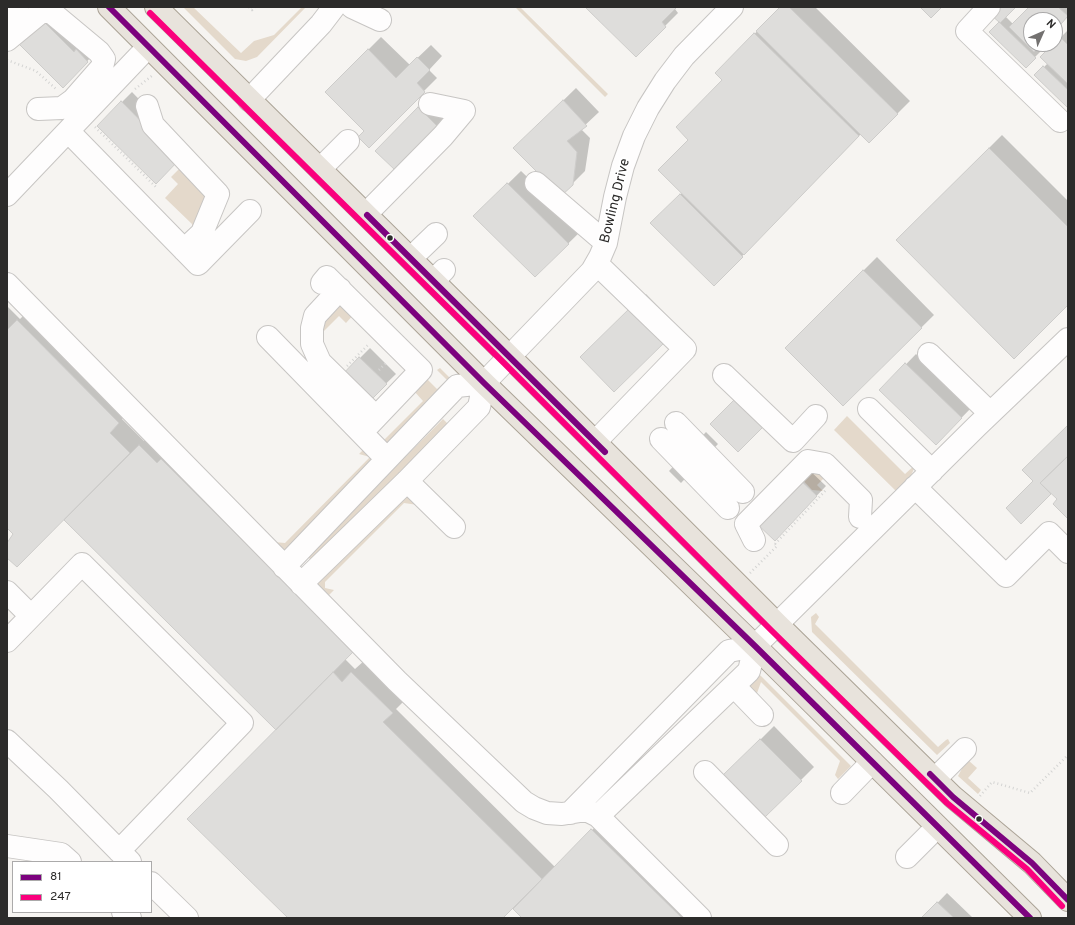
<!DOCTYPE html>
<style>
body{margin:0}
#map{position:relative;width:1075px;height:925px;overflow:hidden;background:#f6f4f1;font-family:Overpass,sans-serif}
canvas{display:block}
.frame{position:absolute;inset:0;border:8px solid #2c2b2a;pointer-events:none}
.legend{position:absolute;left:12px;top:861px;width:140px;height:52px;box-sizing:border-box;background:#fff;border:1px solid #abaaaa;margin:0;padding:5px 7px;list-style:none;font-size:12px;color:#2c2b2a}
.legend li{display:flex;align-items:center;gap:8px;height:20px}
.legend b{width:20px;border:1px solid #abaaaa}
.north{position:absolute;left:1023px;top:12px;width:40px;height:40px;box-sizing:border-box;background:#fff;border:1px solid #abaaaa;border-radius:50%;rotate:45deg;font-size:11px;font-weight:700;line-height:16px;text-align:center;color:#2c2b2a}
.north::after{content:'';display:block;margin:auto;width:14px;height:18px;background:#737170;clip-path:polygon(50% 0,100% 100%,50% 72%,0 100%)}
</style>
<div id="map">
<canvas width="1075" height="925"></canvas>
<div class="frame"></div>
<ul class="legend">
<li><b style="height:5px;background:#7c027e"></b>81</li>
<li><b style="height:5px;background:#fa007d"></b>247</li>
</ul>
<div class="north">N</div>
</div>
<script>
const c = document.querySelector('canvas').getContext('2d');
c.lineJoin = 'round';
function fill(path, color) { c.fillStyle = color; c.fill(path, 'evenodd'); }
const poly = rows => new Path2D(rows.map(r => 'M' + r).join(''));
function trace(path, color, width, dash) { c.strokeStyle = color; c.lineWidth = width; c.lineCap = dash ? 'butt' : 'round'; c.setLineDash(dash || []); c.stroke(path); }
function drawText(font, color, halo, rows, align = 'center') {
  c.font = font + ' Overpass,sans-serif'; c.lineWidth = 4; c.setLineDash([]); c.textBaseline = 'middle'; c.strokeStyle = halo; c.fillStyle = color; for (const [text, x, y, turn = 0] of rows) {
    c.save(); c.translate(x, y); c.rotate((+turn || 0) * Math.PI / 180); c.textAlign = isNaN(turn) ? turn : align; if (halo) c.strokeText(text, 0, 0); c.fillText(text, 0, 0); c.restore();
  }
}
fill(poly([
 [183,7,193,7,241,53,254,41,274,35,302,7,306,7,257,57,246,61,235,59],
 [515,7,520,7,608,94,605,97],
 [184,164,210,191,190,238,185,233,192,227,192,224,165,198,178,184,171,177],
 [341,299,355,313,346,323,339,316,320,335,317,324],
 [440,368,451,379,387,443,384,440,423,401,414,391,427,379,437,389,447,380,437,370],
 [847,416,905,474,916,464,910,478,897,492,834,430],
 [443,419,448,424,312,561,307,556],
 [365,448,378,458,287,552,282,550,274,542,285,543,370,457,359,454],
 [809,467,826,476,817,485,823,491,812,490,799,476],
 [405,493,418,505,404,503,325,582,325,588,334,590,329,595,325,594,317,585,318,581],
 [816,613,819,617,815,624,938,747,946,740,948,739,950,743,937,755,812,632,811,617],
 [760,675,851,766,838,779,835,775,840,761,761,682,756,696,748,688],
 [968,760,977,768,968,778,981,790,978,794,958,776,965,763]
]), '#e4d9cb');
fill(poly([
 [586,7,676,7,675,9,678,13,636,55],
 [781,7,815,7,910,101,869,142,861,134,714,285,652,223,682,193,689,140,723,80,716,73],
 [998,7,1015,7,1005,16,1013,24,1030,7,1068,7,1068,16,1055,30,1055,20,1031,20,1031,44,1041,44,1038,48,1041,51,1026,66,991,32,1001,22,992,14],
 [52,11,97,51,63,86,20,43],
 [1068,30,1068,107,1036,75,1048,63,1054,44],
 [381,37,410,65,431,45,442,56,429,70,437,78,369,146,365,131,326,92],
 [576,88,599,112,581,129,590,138,585,171,572,184,528,135],
 [132,92,188,150,98,126],
 [428,98,446,116,405,159,418,108],
 [1002,135,1068,201,1068,304,897,240],
 [521,171,582,230,535,276,475,216],
 [877,257,934,315,843,405,786,348],
 [646,294,678,327,614,390,582,357],
 [7,306,20,319,31,308,131,409,122,419,144,441,152,432,174,447,345,659,355,669,365,660,405,700,396,709,555,867,605,817,707,918,523,918,513,907,502,918,289,918,277,730,64,518,7,556,7,545,14,534,7,526],
 [370,348,396,374,368,401,342,376],
 [916,354,971,408,936,444,881,390],
 [706,432,718,444,681,483,669,471],
 [806,467,826,486,784,530],
 [774,726,814,767,765,816,725,775],
 [947,893,973,918,923,918]
]), '#0003');
const building = poly([
 [585,7,677,7,662,22,666,27,636,57,585,7],
 [780,7,789,7,898,114,869,143,756,31,780,7],
 [920,7,942,7,931,18,920,7],
 [997,7,1016,7,1000,23,990,14,997,7],
 [1029,7,1058,7,1068,16,1055,31,1055,20,1031,20,1031,44,1042,44,1034,52,1009,27,1029,7],
 [42,20,74,52,76,49,88,62,63,88,18,43,42,20],
 [999,22,1036,58,1026,68,989,32,999,22],
 [754,33,859,136,744,255,658,170,688,140,676,127,722,80,715,73,754,33],
 [1060,37,1068,45,1068,84,1040,57,1053,44,1055,44,1055,42,1060,37],
 [368,49,396,78,417,57,430,70,417,83,425,92,369,148,358,137,364,131,325,92,368,49],
 [1043,66,1068,90,1068,108,1034,75,1043,66],
 [563,100,587,126,567,141,577,152,573,185,561,196,513,148,563,100],
 [121,101,179,160,156,184,97,126,121,101],
 [418,107,437,126,395,170,375,151,418,107],
 [989,148,1068,227,1068,305,1014,359,896,240,989,148],
 [507,183,569,244,535,277,473,216,507,183],
 [680,194,743,257,714,286,650,223,680,194],
 [863,270,922,328,843,406,785,348,863,270],
 [632,306,666,341,614,392,580,357,632,306],
 [17,320,119,423,110,433,130,453,17,567,7,558,7,543,13,534,7,528,7,330,17,320],
 [359,357,387,384,368,403,341,376,359,357],
 [905,363,962,418,936,445,879,390,905,363],
 [735,399,763,427,738,452,710,424,735,399],
 [1068,425,1068,456,1040,483,1051,494,1021,524,1006,508,1033,481,1022,470,1068,425],
 [139,445,157,463,161,459,354,651,276,730,64,520,139,445],
 [1068,456,1068,519,1053,504,1057,499,1040,483,1068,456],
 [796,476,817,496,775,541,754,521,796,476],
 [333,672,342,682,351,672,393,713,383,722,542,879,503,918,288,918,187,819,333,672],
 [760,739,802,781,765,817,723,775,760,739],
 [591,829,682,918,522,918,513,909,591,829],
 [937,902,954,918,921,918,937,902]
]);
fill(building, '#dedddb');
trace(building, '#cdccca', 1);
const minor = poly([
 [352,7,380,20],
 [989,7,967,31,1060,121],
 [7,29,16,12,17,7],
 [7,40,41,12,51,12,99,52,104,59,102,67,73,100,62,108,38,109],
 [249,100,321,24,334,7],
 [147,106,153,125,218,194,202,233,184,250],
 [68,131,198,264,250,211],
 [320,169,348,141],
 [536,183,606,243],
 [7,195,148,47],
 [366,214,443,136,464,111,430,104],
 [411,258,436,234],
 [433,281,444,270],
 [322,283,327,277,421,370,362,432],
 [7,284,397,681,524,802,534,808,547,813,562,814,580,811,588,811,598,816,700,918],
 [340,289,315,316,312,328,312,344,320,362,376,417],
 [268,337,387,459],
 [929,354,990,413],
 [724,375,793,441,816,416],
 [484,383,592,271,600,257,606,243,615,197,623,166,634,136,648,108,665,81,684,56,732,7],
 [869,409,932,471],
 [676,423,743,492],
 [661,439,728,508],
 [595,442,685,349,597,264],
 [407,481,454,527],
 [915,487,1006,576,1049,533,1068,552],
 [754,540,746,524,808,461,825,464,861,500,860,517],
 [284,567,457,386,484,383],
 [301,584,407,481,479,407,484,383],
 [7,592,31,616],
 [7,641,82,564,242,723,119,851],
 [734,686,762,715],
 [7,741,58,789,130,862],
 [705,772,777,845],
 [935,779,965,749],
 [842,793,872,762],
 [570,813,729,651,755,646,977,426,1068,339],
 [598,816,749,671,755,646],
 [7,846,61,854,70,862],
 [907,857,937,827],
 [151,883,187,918],
 [123,912,130,918]
]);
const major = poly([
 [109,7,484,383,755,646,1030,918],
 [156,7,510,357,778,625,953,797,1032,863,1068,900]
]);
trace(minor, '#c7c5c3', 24);
trace(major, '#aba396', 24);
trace(poly([
 [249,7,252,10,255,7],
 [7,60,36,71,56,89],
 [135,89,153,75],
 [95,127,157,188],
 [347,366,368,345],
 [379,370,386,363],
 [775,544,827,489],
 [750,573,777,546,775,544],
 [980,796,992,782,1030,793,1068,755]
]), '#d4d4d3', 2.5, [1, 3]);
trace(minor, '#fefdfd', 22);
trace(major, '#e8e3dc', 22);
trace(poly([
 [109,7,484,383,755,646,1030,918],
 [367,215,605,452],
 [930,774,953,797,1032,863,1068,900]
]), '#7c027e', 6);
trace(poly([
 [150,13,504,363,772,631,947,803,1027,869,1062,906]
]), '#fa007d', 6);
for (const [x, y, r, color] of [
 [390,238,3.5,"#2c2b2a"],
 [979,819,3.5,"#2c2b2a"]
]) { const dot = new Path2D(); dot.arc(x, y, r, 0, 2 * Math.PI); c.fillStyle = color; c.fill(dot); trace(dot, '#fff', 1.5); }
drawText('14px', '#2c2b2a', '#fff', [
 ["Bowling Drive",616,201,-76]
]);
</script>
